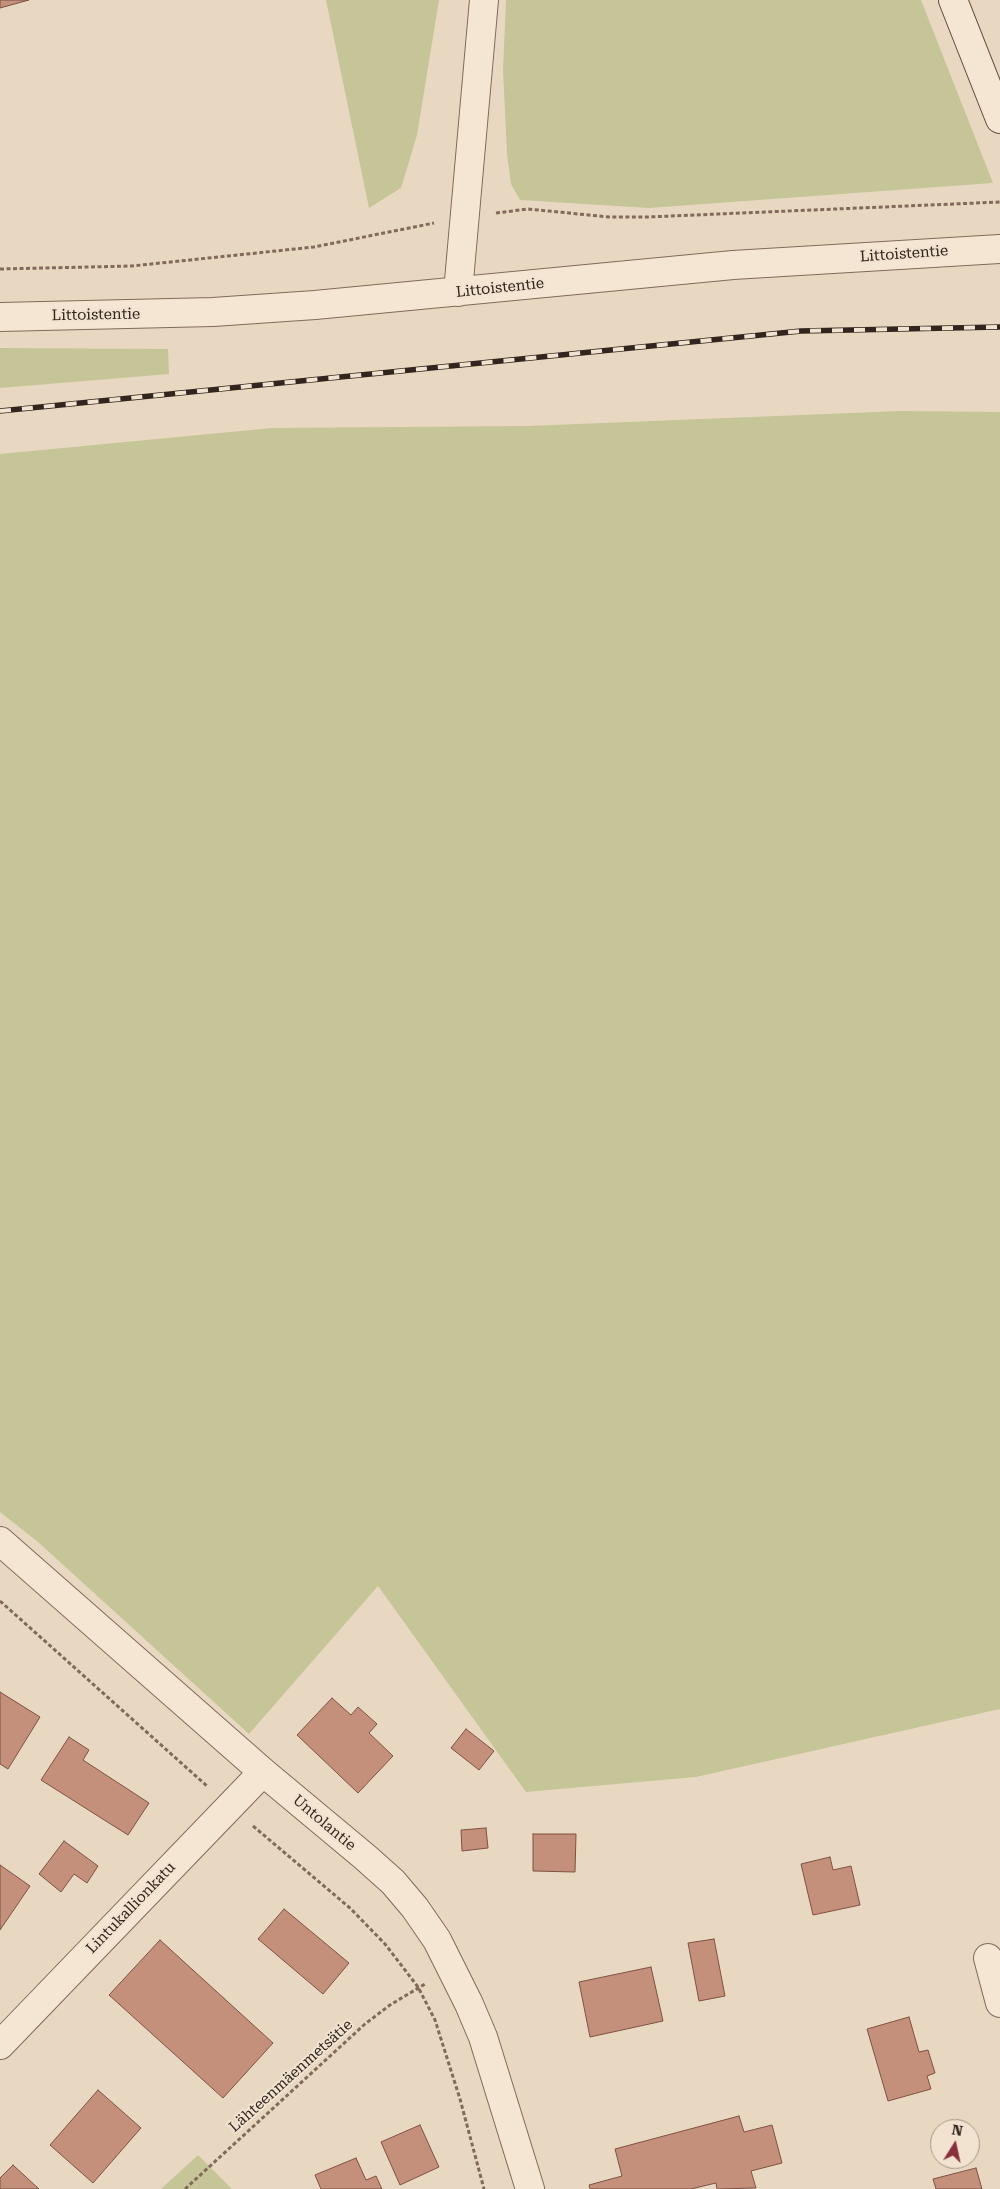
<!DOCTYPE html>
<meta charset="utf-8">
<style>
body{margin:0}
#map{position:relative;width:1000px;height:2189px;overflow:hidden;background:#e9d8c1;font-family:"Roboto Serif",serif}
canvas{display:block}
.north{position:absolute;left:930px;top:2119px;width:50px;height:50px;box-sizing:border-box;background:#f1e3d0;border:1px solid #a59788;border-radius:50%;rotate:10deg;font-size:14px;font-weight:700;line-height:20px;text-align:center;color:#32251d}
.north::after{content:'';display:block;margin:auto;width:18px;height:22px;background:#8a303d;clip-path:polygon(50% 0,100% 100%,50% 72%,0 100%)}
</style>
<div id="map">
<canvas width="1000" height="2189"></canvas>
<div class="north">N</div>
</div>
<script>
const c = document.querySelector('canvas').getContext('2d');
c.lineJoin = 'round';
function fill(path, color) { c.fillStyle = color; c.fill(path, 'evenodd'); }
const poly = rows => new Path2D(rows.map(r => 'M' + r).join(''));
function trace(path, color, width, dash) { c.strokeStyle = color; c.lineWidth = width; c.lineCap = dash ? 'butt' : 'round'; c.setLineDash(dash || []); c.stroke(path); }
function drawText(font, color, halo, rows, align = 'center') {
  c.font = font + ' "Roboto Serif",serif'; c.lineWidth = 4; c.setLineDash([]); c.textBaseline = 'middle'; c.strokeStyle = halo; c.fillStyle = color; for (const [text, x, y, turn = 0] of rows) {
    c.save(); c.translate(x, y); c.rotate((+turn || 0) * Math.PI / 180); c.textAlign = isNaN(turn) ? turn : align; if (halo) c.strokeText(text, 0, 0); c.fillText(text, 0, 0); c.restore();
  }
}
fill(poly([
 [326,0,439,0,417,135,401,188,369,208],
 [506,0,921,0,993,183,649,208,520,200,511,184,507,154,503,70],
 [0,348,168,349,169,374,0,388],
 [901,411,1000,412,1000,1709,696,1777,526,1792,378,1586,249,1734,38,1542,0,1512,0,454,272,428,527,426],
 [198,2155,232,2189,161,2189]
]), '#c6c597');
const building = poly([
 [0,0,29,0,0,8,0,0],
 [0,1692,40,1717,8,1769,0,1764,0,1692],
 [332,1698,351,1715,358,1707,377,1724,369,1733,393,1756,358,1793,297,1735,332,1698],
 [466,1729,494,1751,479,1770,451,1748,466,1729],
 [69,1737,89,1750,83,1760,149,1803,128,1835,41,1780,69,1737],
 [486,1828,488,1848,462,1851,461,1830,486,1828],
 [533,1834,576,1834,575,1872,533,1871,533,1834],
 [64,1841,98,1866,87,1883,74,1874,61,1892,39,1874,64,1841],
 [830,1857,833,1870,851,1866,860,1905,813,1915,801,1864,830,1857],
 [0,1865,30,1886,0,1930,0,1865],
 [284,1909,349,1963,323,1994,258,1939,284,1909],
 [714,1939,725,1996,699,2001,688,1943,714,1939],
 [160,1940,273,2043,223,2098,109,1995,160,1940],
 [651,1967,663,2021,590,2037,579,1982,651,1967],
 [909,2017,919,2052,928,2050,935,2073,927,2076,931,2089,888,2101,867,2029,909,2017],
 [98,2090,141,2128,93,2183,50,2145,98,2090],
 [739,2116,744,2132,772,2125,782,2163,751,2171,756,2188,717,2189,716,2183,691,2189,590,2189,589,2185,622,2176,615,2149,739,2116],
 [420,2125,439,2167,400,2185,381,2142,420,2125],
 [356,2158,366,2180,376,2176,382,2189,321,2189,315,2175,356,2158],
 [13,2165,39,2189,0,2189,0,2178,13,2165],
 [976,2168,982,2189,936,2189,933,2179,976,2168]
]);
fill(building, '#c48f7b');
trace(building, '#7d5243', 1);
const minor = poly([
 [0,1541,263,1772,365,1857,393,1882,415,1908,437,1940,469,2004,483,2037,530,2189],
 [988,1958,1000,2003],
 [0,2045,263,1772]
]);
const tertiary = poly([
 [458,292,484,0],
 [0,317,213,312,315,305,733,265,1000,249]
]);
const secondary = poly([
 [953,0,1000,119]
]);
trace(minor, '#816a5b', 30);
trace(tertiary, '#816a5b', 30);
trace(secondary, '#624b3e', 30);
trace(poly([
 [496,213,528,209,609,217,648,217,1000,202],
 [0,269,132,266,314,247,434,223],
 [0,1601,207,1786],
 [253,1826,350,1908,385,1944,418,1987,435,2020,460,2099,484,2189],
 [185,2189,365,2024,390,2005,425,1984]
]), '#816a5b', 3, [4, 2.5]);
trace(minor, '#f5e6d3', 28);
trace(tertiary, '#f5e6d3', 28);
trace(secondary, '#f5e6d3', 28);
const rail = poly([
 [0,411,801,331,1000,327]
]);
trace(rail, '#32251d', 5.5);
trace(rail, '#f1e3d0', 4, [11]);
drawText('15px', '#32251d', '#f1e3d0', [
 ["Littoistentie",904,254,-4],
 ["Littoistentie",500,288,-6],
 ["Littoistentie",96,315,-1],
 ["Untolantie",324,1823,40],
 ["Lintukallionkatu",131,1908,-46],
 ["Lähteenmäenmetsätie",291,2076,-42]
]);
</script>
